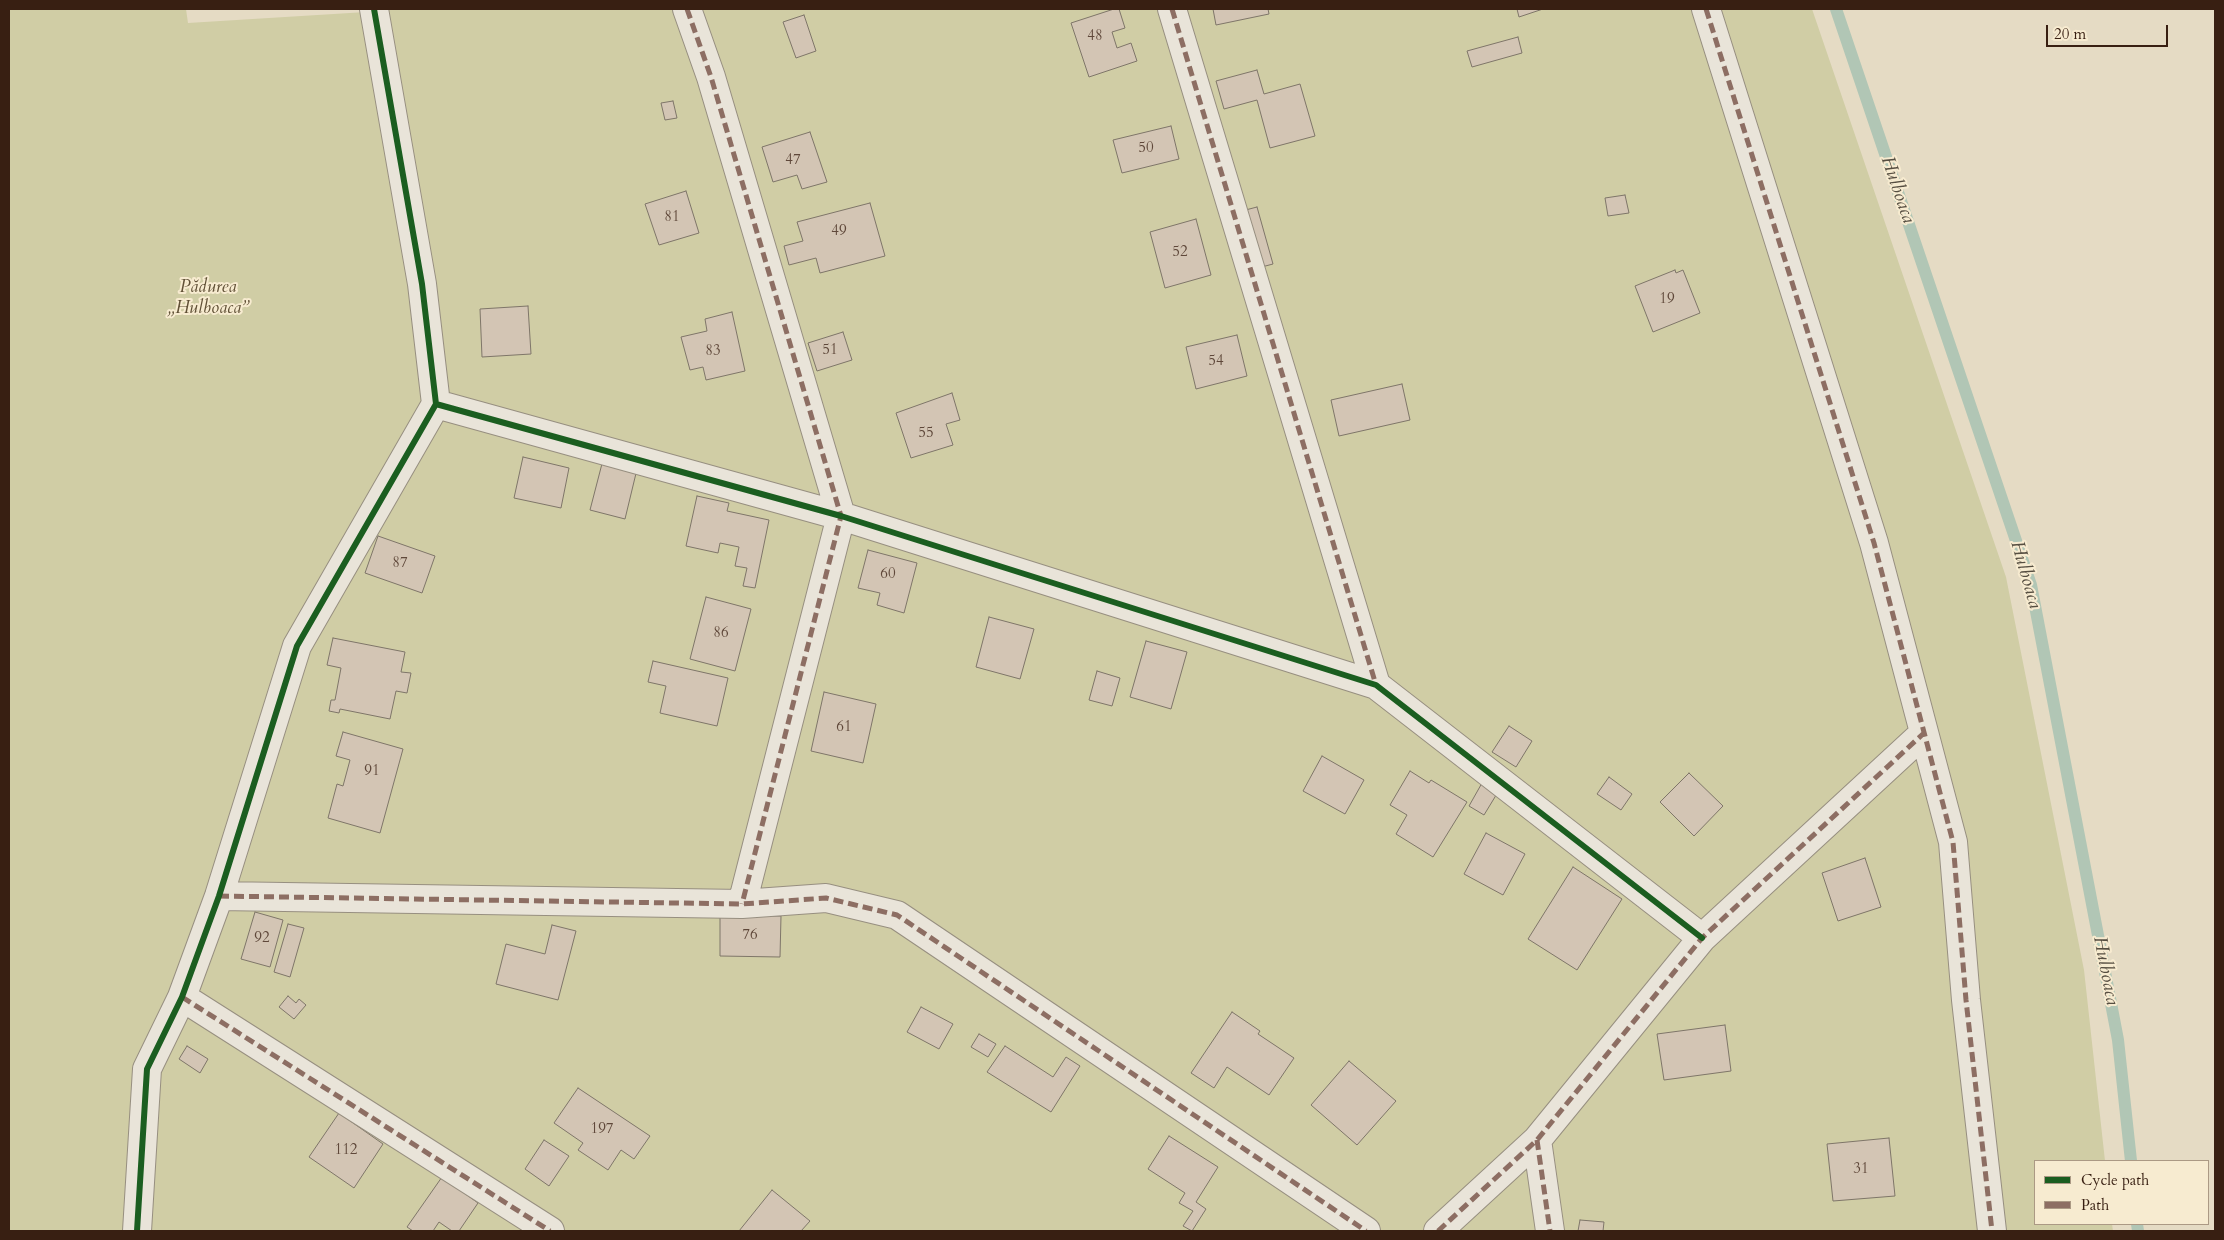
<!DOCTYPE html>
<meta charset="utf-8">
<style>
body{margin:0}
#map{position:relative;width:2224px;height:1240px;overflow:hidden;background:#e5dbc4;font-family:Cardo,serif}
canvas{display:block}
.frame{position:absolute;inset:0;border:10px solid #381f12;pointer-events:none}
.legend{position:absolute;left:2034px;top:1160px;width:175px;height:65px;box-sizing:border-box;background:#f7ebd0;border:1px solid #ab9984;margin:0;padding:6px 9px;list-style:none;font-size:15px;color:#381f12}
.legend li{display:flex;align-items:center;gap:10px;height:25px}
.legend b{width:25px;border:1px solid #ab9984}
.scale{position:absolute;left:2046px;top:25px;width:122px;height:22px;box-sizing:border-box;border:2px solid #381f12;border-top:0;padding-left:6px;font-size:15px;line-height:18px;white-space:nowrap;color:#381f12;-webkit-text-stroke:4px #f7ebd0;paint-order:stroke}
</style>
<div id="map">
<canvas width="2224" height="1240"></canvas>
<div class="frame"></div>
<ul class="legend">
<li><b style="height:6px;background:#1b5e20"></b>Cycle path</li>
<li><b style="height:6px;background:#8d6e63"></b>Path</li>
</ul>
<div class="scale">20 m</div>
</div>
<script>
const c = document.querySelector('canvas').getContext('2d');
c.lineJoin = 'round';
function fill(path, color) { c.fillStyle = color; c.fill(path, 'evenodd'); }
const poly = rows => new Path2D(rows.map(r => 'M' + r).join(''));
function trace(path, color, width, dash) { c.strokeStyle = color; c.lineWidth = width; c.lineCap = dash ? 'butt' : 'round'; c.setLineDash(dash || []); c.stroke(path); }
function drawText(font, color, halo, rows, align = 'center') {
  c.font = font + ' Cardo,serif'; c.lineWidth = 4; c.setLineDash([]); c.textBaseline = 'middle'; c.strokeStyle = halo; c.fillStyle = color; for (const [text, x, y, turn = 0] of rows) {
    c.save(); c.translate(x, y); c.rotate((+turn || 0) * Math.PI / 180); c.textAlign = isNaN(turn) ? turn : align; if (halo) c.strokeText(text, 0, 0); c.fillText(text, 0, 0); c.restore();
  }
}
fill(poly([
 [9,9,186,9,188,23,366,12,366,9,1812,9,2006,577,2084,970,2105,1161,2035,1161,2035,1224,2112,1224,2113,1231,9,1231]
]), '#d0cda5');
trace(poly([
 [1836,9,2031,585,2118,1040,2131,1161],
 [2137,1224,2138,1231]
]), '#b1c6b5', 12);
const building = poly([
 [1114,9,1119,9,1125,28,1112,32,1117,48,1131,43,1137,61,1089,77,1071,23,1114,9],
 [1213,9,1268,9,1269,14,1216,25,1213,9],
 [1517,9,1543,9,1519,17,1517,9],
 [804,15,816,51,796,58,783,22,804,15],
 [1518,37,1522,53,1472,67,1467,51,1518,37],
 [1257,70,1264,94,1300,84,1315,136,1270,148,1257,100,1224,109,1216,81,1257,70],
 [673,101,677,118,665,120,661,103,673,101],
 [1171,126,1179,159,1122,173,1113,140,1171,126],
 [810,132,827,182,802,189,797,175,773,182,762,147,810,132],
 [686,191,699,233,659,245,645,204,686,191],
 [1625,195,1629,213,1608,216,1605,198,1625,195],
 [870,203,885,256,820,273,816,258,789,265,784,246,803,241,797,222,870,203],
 [1257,207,1273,264,1254,269,1238,212,1257,207],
 [1196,219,1211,275,1165,288,1150,232,1196,219],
 [1675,270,1676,273,1683,270,1700,313,1653,332,1635,286,1675,270],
 [528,306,531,354,482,357,480,309,528,306],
 [732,312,745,371,706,380,703,367,690,370,681,337,707,331,705,319,732,312],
 [843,332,852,360,817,371,808,343,843,332],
 [1237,335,1247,376,1196,389,1186,347,1237,335],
 [1402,384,1410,420,1339,436,1331,400,1402,384],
 [952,393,960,420,946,424,953,445,911,458,896,413,952,393],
 [604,456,638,465,625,519,590,510,604,456],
 [523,457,569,468,561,508,514,498,523,457],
 [697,496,729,503,727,511,769,520,755,588,743,586,747,568,735,566,739,547,720,543,718,553,686,546,697,496],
 [378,536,435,556,422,593,365,573,378,536],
 [868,550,917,563,904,613,877,605,880,593,858,588,868,550],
 [706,597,751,609,735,671,690,659,706,597],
 [989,617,1034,629,1020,679,976,667,989,617],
 [333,638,405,652,401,672,411,673,407,693,396,691,390,719,340,709,339,713,329,711,331,700,335,700,341,668,327,665,333,638],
 [1146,641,1187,652,1171,709,1130,697,1146,641],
 [653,661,728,678,717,726,660,713,666,686,648,682,653,661],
 [1097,671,1120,678,1112,706,1089,700,1097,671],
 [824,692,876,704,863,763,811,751,824,692],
 [1509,726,1532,741,1516,767,1492,752,1509,726],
 [343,732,403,749,380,833,328,818,337,784,343,786,350,760,336,756,343,732],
 [1322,756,1364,780,1345,814,1303,791,1322,756],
 [1410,771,1429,783,1431,780,1467,802,1433,857,1396,834,1407,815,1390,805,1410,771],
 [1689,773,1723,806,1694,836,1660,802,1689,773],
 [1609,777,1632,794,1621,810,1597,794,1609,777],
 [1482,783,1498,792,1484,815,1469,806,1482,783],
 [1486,833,1525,854,1503,895,1464,874,1486,833],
 [1865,858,1881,907,1838,921,1822,873,1865,858],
 [1573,867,1622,899,1577,970,1528,939,1573,867],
 [255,912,283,920,270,967,241,959,255,912],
 [720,915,781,916,780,957,720,956,720,915],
 [288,924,304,928,290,977,274,972,288,924],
 [552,925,576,931,558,1000,496,984,506,944,545,954,552,925],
 [288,996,296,1003,299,999,306,1005,294,1019,279,1007,288,996],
 [921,1007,953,1024,939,1049,907,1032,921,1007],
 [1232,1012,1260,1031,1258,1034,1294,1058,1269,1095,1227,1067,1214,1088,1191,1073,1232,1012],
 [1725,1025,1731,1071,1664,1080,1657,1034,1725,1025],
 [979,1034,996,1044,988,1057,971,1047,979,1034],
 [187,1046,208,1059,200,1073,179,1059,187,1046],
 [1005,1046,1053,1077,1066,1057,1080,1066,1051,1112,987,1072,1005,1046],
 [1349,1061,1396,1101,1357,1145,1311,1105,1349,1061],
 [578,1088,650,1136,634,1159,621,1150,608,1170,578,1150,583,1143,554,1123,578,1088],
 [339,1113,383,1144,354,1188,309,1157,339,1113],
 [1169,1136,1218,1167,1196,1202,1206,1209,1192,1231,1183,1226,1193,1211,1179,1203,1185,1193,1148,1169,1169,1136],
 [1889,1138,1895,1196,1833,1201,1827,1144,1889,1138],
 [544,1140,569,1156,549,1186,525,1169,544,1140],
 [442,1177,478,1203,459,1231,452,1231,439,1222,433,1231,413,1231,407,1227,442,1177],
 [772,1190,810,1221,801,1231,739,1231,772,1190],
 [1580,1220,1604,1222,1603,1231,1578,1231,1580,1220]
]);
fill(building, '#d3c5b4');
trace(building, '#7f7669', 1);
const street = poly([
 [687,9,711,77,841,516,742,904],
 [1172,9,1376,685],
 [1706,9,1874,543,1953,842,1966,1000,1992,1231],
 [436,404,841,516,1376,685,1702,938],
 [219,896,742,904,826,898,897,915,1366,1231],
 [182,997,550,1231],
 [1537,1140,1550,1231],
 [137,1231,147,1069,182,997,219,896,297,646,436,404,422,284,374,9],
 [1438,1231,1537,1140,1702,938,1924,733]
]);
trace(street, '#978f80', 30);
trace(street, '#e9e4d9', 28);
trace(poly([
 [687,9,711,77,841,516,742,904],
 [1172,9,1376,685],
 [1706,9,1874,543,1953,842,1966,1000,1992,1231],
 [219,896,742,904,826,898,897,915,1366,1231],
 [182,997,550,1231],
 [1537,1140,1550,1231],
 [1438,1231,1537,1140,1702,938,1924,733]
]), '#8d6e63', 5, [10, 5]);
trace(poly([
 [436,404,841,516,1376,685,1702,938],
 [137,1231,147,1069,182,997,219,896,297,646,436,404,422,284,374,9]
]), '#1b5e20', 6);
drawText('15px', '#5f483a', null, [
 ["48",1095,37],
 ["50",1146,149],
 ["47",793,161],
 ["81",672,218],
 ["49",839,232],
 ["52",1180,253],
 ["19",1667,300],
 ["51",830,351],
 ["83",713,352],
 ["54",1216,362],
 ["55",926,434],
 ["87",400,564],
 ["60",888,575],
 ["86",721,634],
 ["61",844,728],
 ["91",372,772],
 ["76",750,936],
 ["92",262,939],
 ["197",602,1130],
 ["112",346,1151],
 ["31",1861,1170]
]);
drawText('italic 18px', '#605036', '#f7ebd0', [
 ["Pădurea",208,288],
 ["„Hulboaca”",208,309]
]);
drawText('italic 19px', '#564e41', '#f7ebd0', [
 ["Hulboaca",1897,190,71],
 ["Hulboaca",2025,575,74],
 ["Hulboaca",2105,971,79]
]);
</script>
